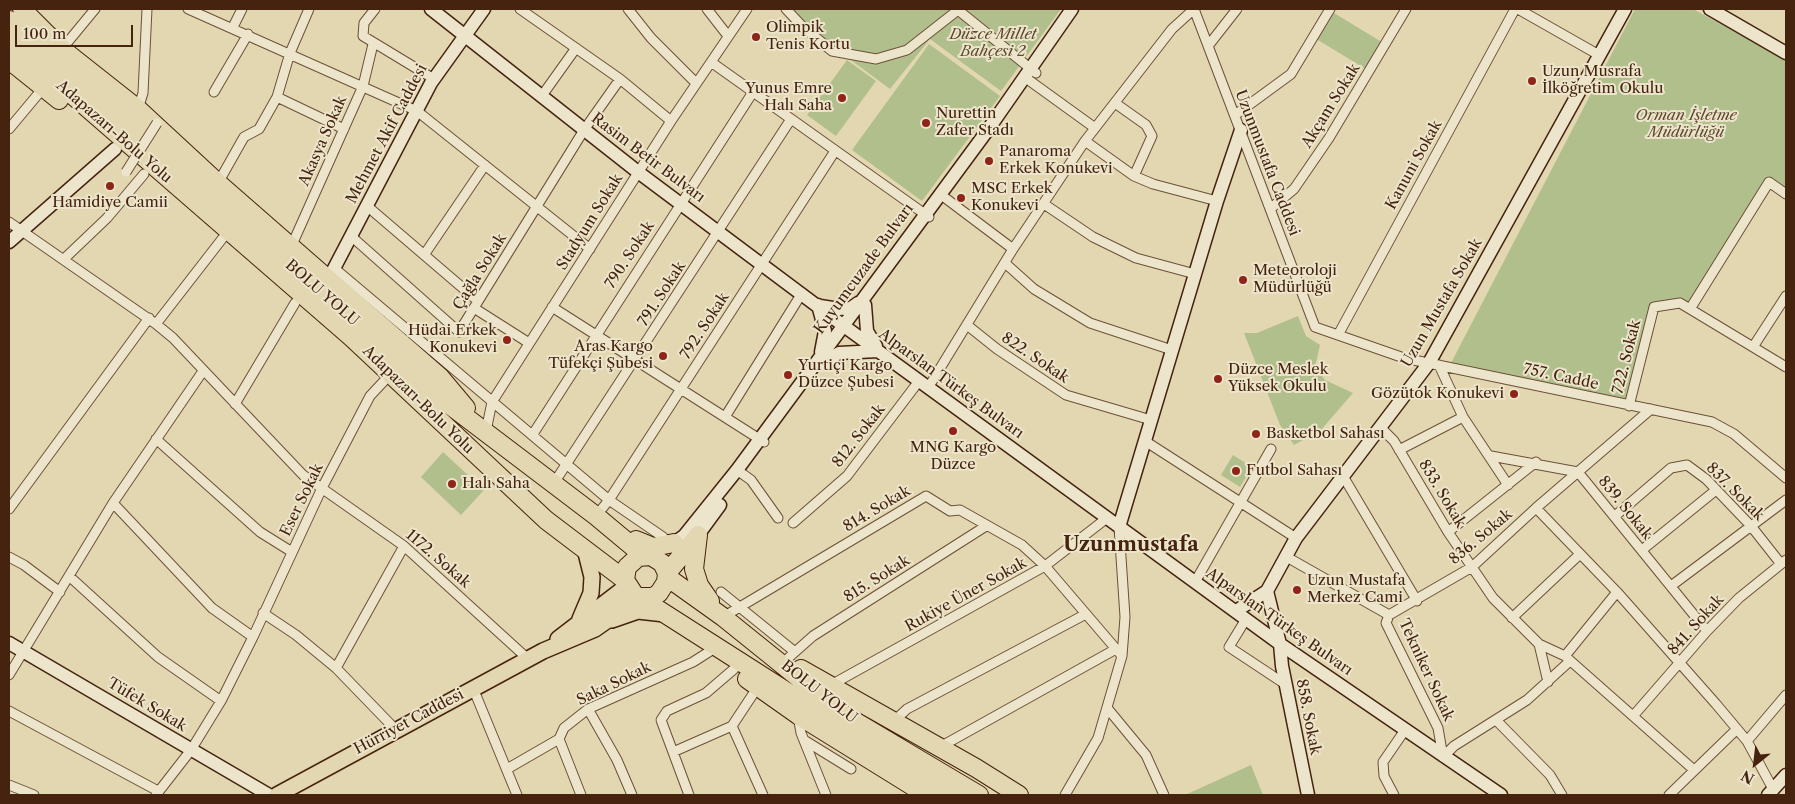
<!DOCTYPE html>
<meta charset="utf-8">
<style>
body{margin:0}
#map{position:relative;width:1795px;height:804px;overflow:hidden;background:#e2d7b0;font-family:"Libre Caslon Text",serif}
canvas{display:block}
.frame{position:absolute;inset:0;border:10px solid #45230f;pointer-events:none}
.north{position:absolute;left:1730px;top:739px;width:50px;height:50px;-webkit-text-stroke:4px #ece5cc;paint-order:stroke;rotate:209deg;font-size:14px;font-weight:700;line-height:20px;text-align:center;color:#45230f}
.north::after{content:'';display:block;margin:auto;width:18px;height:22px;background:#45230f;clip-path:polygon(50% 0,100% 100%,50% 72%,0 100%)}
.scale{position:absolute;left:15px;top:25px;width:118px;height:22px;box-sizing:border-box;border:2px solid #45230f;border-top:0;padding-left:6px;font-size:15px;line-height:18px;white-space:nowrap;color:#45230f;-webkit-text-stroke:4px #ece5cc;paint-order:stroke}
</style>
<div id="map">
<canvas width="1795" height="804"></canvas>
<div class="frame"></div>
<div class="north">N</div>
<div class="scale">100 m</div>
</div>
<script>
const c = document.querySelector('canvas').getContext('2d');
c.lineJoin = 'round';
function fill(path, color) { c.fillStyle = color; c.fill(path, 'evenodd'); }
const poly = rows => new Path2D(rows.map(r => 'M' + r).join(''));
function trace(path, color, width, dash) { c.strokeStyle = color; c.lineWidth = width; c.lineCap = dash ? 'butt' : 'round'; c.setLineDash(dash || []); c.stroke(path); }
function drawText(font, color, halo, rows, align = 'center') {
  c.font = font + ' "Libre Caslon Text",serif'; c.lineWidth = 4; c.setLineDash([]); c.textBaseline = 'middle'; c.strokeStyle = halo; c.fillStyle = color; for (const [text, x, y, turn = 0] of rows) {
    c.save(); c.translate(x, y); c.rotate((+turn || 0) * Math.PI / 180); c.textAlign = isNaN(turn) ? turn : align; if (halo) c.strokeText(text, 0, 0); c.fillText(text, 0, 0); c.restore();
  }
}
fill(poly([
 [782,9,1061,9,1001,91,930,39,890,89],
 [1635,9,1693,9,1786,60,1786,191,1768,180,1690,303,1654,304,1628,400,1451,363],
 [1329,10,1385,44,1369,71,1313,37],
 [929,44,1000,96,922,201,852,150],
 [847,60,876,81,836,136,807,115],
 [1298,316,1306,336,1320,345,1315,367,1325,380,1353,393,1321,430,1294,445,1280,425,1244,333,1257,333],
 [443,452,484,490,461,515,421,477],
 [1233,455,1252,467,1240,487,1221,475],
 [1251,765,1263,795,1185,795]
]), '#b1bf8d');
const street = poly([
 [188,9,417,111,590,249],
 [375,9,364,23,363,36,434,79],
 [520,9,620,79,671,121],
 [628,9,651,38,696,83],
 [707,9,728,36],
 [786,9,802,26,832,51,876,59,907,50,958,10,1036,73],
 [1194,9,1315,327,1404,358,1712,422,1734,434,1786,478],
 [1518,9,1599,55],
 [233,27,242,9],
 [1208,46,1237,9],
 [62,49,95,9],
 [711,62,929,217],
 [1030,81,1095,128],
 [214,92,248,34],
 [277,97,344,129],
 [541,97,576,48],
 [1115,103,1146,125,1152,136,1134,176],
 [138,109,143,93,147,9],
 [1235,115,1291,74,1330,9],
 [9,129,44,87],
 [1085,141,1134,176,1153,184,1217,201],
 [218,183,244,137,259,129,277,97,290,53,309,9],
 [940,194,1013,249],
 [1044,204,1093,237,1136,258,1195,274],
 [367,206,478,301],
 [1270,209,1294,189,1329,138,1406,9],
 [9,222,156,324,173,338,303,475,404,546,528,659],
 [351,236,459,332,584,130,620,79],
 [291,247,363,86,373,44],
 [424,255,485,165],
 [64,259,107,218,144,174],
 [1005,263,1034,289,1090,323,1172,350],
 [334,268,609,500,663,537],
 [552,307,764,442],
 [474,308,529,343],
 [1690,309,1769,182,1786,194],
 [156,324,222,239],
 [967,325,997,349,1066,395,1151,420],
 [1338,335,1515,9],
 [1753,347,1786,367],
 [1439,365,1463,417,1508,485],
 [928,388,1013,249,1085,141,1172,29,1194,9],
 [235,404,295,303],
 [1629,406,1654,307,1680,303,1753,347,1786,296],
 [725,417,802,293],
 [1380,427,1394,441,1448,532,1493,598,1539,644,1565,656,1694,770],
 [486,431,492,402,671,121,747,9],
 [533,434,753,92],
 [156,439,260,532,292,552],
 [1145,441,1296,538],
 [1399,450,1463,417],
 [1491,456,1578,472,1707,631],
 [737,470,751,480,778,518],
 [1343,476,1417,601],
 [554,483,791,119],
 [113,503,212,608,253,637,322,488,370,396,384,381],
 [1536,508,1617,592,1716,704,1747,741,1773,789],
 [9,509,149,318],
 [596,516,609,500,835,151],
 [1615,516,1671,468,1687,465,1706,479,1751,526,1781,564],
 [793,523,847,476,919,381],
 [1448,532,1536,462],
 [1642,550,1716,490],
 [1285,556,1389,615,1472,567,1536,508,1651,409],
 [9,557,24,565,60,592],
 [69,576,158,657,221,701],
 [1195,582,1271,449],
 [1671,586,1786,500],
 [721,592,795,652],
 [263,613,296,635,336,668,396,730],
 [1389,615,1386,623,1438,728,1443,757],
 [723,617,926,496,950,511,960,510,1022,545,1045,566,1122,656],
 [1512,618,1580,554],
 [1246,619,1229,647,1285,684],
 [1539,644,1548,682],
 [1565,656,1617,592],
 [786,660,813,636,986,526],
 [336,668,404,546],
 [9,675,113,503,203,371],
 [831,685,1045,566,1107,518],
 [473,688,517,795],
 [757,688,732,726,763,795],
 [588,709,617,760,632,795],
 [1108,709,1146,755,1164,795],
 [9,711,158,791],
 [1634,715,1707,631,1739,598,1786,560],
 [798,716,801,733,826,795],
 [1496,720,1550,775,1562,795],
 [894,721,907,709,1086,614],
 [559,739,581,795],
 [804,740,851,769],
 [1747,741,1786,695],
 [940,747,1116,649],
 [673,752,732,726],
 [1443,757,1454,746,1527,700,1570,661],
 [507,769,559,739,564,728,588,709,693,662,715,648],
 [9,785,34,795],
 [156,795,191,750,221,701,253,637],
 [689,795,661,720,667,711,706,693,734,669],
 [1065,795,1098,738,1122,656,1125,617,1119,527],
 [1394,795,1384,776,1383,762,1405,730],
 [1669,795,1737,729]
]);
const secondary = poly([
 [431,9,638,172,848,329,1280,644,1501,795],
 [1710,9,1786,53],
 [9,242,115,149],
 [328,280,431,83,484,9],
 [818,305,825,331,821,352],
 [865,305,867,331,876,346],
 [820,306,839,309,851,308,858,303],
 [823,363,839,353,878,351],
 [1119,527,1217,201,1241,130],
 [698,535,720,505],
 [674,543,684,536,737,470,987,131,1072,9],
 [1267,591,1280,644,1282,666,1308,795],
 [1236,611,1267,591,1296,538,1429,363,1625,9],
 [9,643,269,795],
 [1768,795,1786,775]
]);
const primary = poly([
 [580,619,591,593,592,577,585,549],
 [612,620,638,611,665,614],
 [558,639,627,586],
 [277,795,543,651,595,629,605,622,634,594]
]);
const highway = poly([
 [22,9,62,49,138,109,218,183,440,377,466,408],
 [9,20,451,406,596,516,644,556],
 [9,40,351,337,546,520,625,580],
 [9,60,59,100],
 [698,535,694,569,699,585,710,601],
 [636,540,653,547,674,543],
 [667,573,696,538],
 [667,577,723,617,846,716,979,795],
 [640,597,653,597,659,593,666,582,667,573,662,563,651,556,638,557,627,567,625,580,634,594,908,769,955,795],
 [801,669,976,768,1019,795],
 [747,679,798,715,927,795]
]);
trace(street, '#6c5037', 11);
trace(secondary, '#45230f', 15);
trace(primary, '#45230f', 18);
trace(highway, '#45230f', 20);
trace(street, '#ece5cc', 9);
trace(secondary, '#ece5cc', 12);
trace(primary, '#e2d7b0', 15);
trace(highway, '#e2d7b0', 18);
const streetBridge = poly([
 [126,172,157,123]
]);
trace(streetBridge, '#6c5037', 11, []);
trace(streetBridge, '#ece5cc', 9);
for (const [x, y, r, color] of [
 [756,37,5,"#8f2418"],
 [1532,81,5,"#8f2418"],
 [842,98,5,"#8f2418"],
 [926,123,5,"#8f2418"],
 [989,161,5,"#8f2418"],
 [110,186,5,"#8f2418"],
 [961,198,5,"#8f2418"],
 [1243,280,5,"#8f2418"],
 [507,340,5,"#8f2418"],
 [663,356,5,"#8f2418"],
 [788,375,5,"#8f2418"],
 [1218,379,5,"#8f2418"],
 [1514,394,5,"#8f2418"],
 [953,431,5,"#8f2418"],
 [1256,434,5,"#8f2418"],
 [1236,471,5,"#8f2418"],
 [452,484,5,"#8f2418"],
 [1297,590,5,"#8f2418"]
]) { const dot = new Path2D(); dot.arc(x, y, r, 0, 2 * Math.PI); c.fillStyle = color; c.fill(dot); trace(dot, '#ece5cc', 2); }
drawText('15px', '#45230f', '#ece5cc', [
 ["Olimpik",766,28],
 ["Tenis Kortu",766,45],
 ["Uzun Musrafa",1542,72],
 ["İlköğretim Okulu",1542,89],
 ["Yunus Emre",832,89,"right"],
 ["Halı Saha",832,106,"right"],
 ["Nurettin",936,114],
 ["Zafer Stadı",936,131],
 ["Panaroma",999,152],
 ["Erkek Konukevi",999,169],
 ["MSC Erkek",971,189],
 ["Konukevi",971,206],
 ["Hamidiye Camii",110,203,"center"],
 ["Meteoroloji",1253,271],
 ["Müdürlüğü",1253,288],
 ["Hüdai Erkek",497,331,"right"],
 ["Konukevi",497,348,"right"],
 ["Aras Kargo",653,347,"right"],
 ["Tüfekçi Şubesi",653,364,"right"],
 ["Yurtiçi Kargo",798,366],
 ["Düzce Şubesi",798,383],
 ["Düzce Meslek",1228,370],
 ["Yüksek Okulu",1228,387],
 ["Gözütok Konukevi",1504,394,"right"],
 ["Basketbol Sahası",1266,434],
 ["MNG Kargo",953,448,"center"],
 ["Düzce",953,465,"center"],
 ["Futbol Sahası",1246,471],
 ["Halı Saha",462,484],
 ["Uzun Mustafa",1307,581],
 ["Merkez Cami",1307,598]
], 'left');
drawText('italic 15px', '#604a2e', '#ece5cc', [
 ["Düzce Millet",993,35],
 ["Bahçesi 2",993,52],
 ["Orman İşletme",1686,116],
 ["Müdürlüğü",1686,133]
]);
drawText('15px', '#45230f', '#ece5cc', [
 ["Akçam Sokak",1331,106,-58],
 ["Adapazarı-Bolu Yolu",114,132,41],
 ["Mehmet Akif Caddesi",387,134,-62],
 ["Akasya Sokak",323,141,-66],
 ["Rasim Betir Bulvarı",648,158,37],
 ["Uzunmustafa Caddesi",1267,163,69],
 ["Kanuni Sokak",1414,165,-61],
 ["Stadyum Sokak",590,222,-58],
 ["790. Sokak",630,255,-57],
 ["Kuyumcuzade Bulvarı",864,269,-54],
 ["Çağla Sokak",480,272,-58],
 ["BOLU YOLU",322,293,41],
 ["791. Sokak",662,294,-57],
 ["Uzun Mustafa Sokak",1442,303,-60],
 ["792. Sokak",705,326,-57],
 ["722. Sokak",1627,357,-76],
 ["822. Sokak",1035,358,34],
 ["757. Cadde",1561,377,12],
 ["Alparslan Türkeş Bulvarı",951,384,36],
 ["Adapazarı-Bolu Yolu",418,400,44],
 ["812. Sokak",859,436,-52],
 ["837. Sokak",1735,492,45],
 ["833. Sokak",1442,494,59],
 ["Eser Sokak",302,500,-64],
 ["839. Sokak",1625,508,51],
 ["814. Sokak",877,509,-31],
 ["836. Sokak",1481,537,-40],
 ["1172. Sokak",438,559,41],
 ["815. Sokak",877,579,-32],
 ["Rukiye Üner Sokak",966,595,-29],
 ["Alparslan Türkeş Bulvarı",1279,622,35],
 ["841. Sokak",1696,625,-48],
 ["Tekniker Sokak",1426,670,65],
 ["Saka Sokak",614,684,-26],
 ["BOLU YOLU",819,692,38],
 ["Tüfek Sokak",147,705,31],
 ["858. Sokak",1308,717,79],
 ["Hürriyet Caddesi",409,722,-28]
]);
drawText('bold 20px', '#45230f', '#ece5cc', [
 ["Uzunmustafa",1131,545]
]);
</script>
